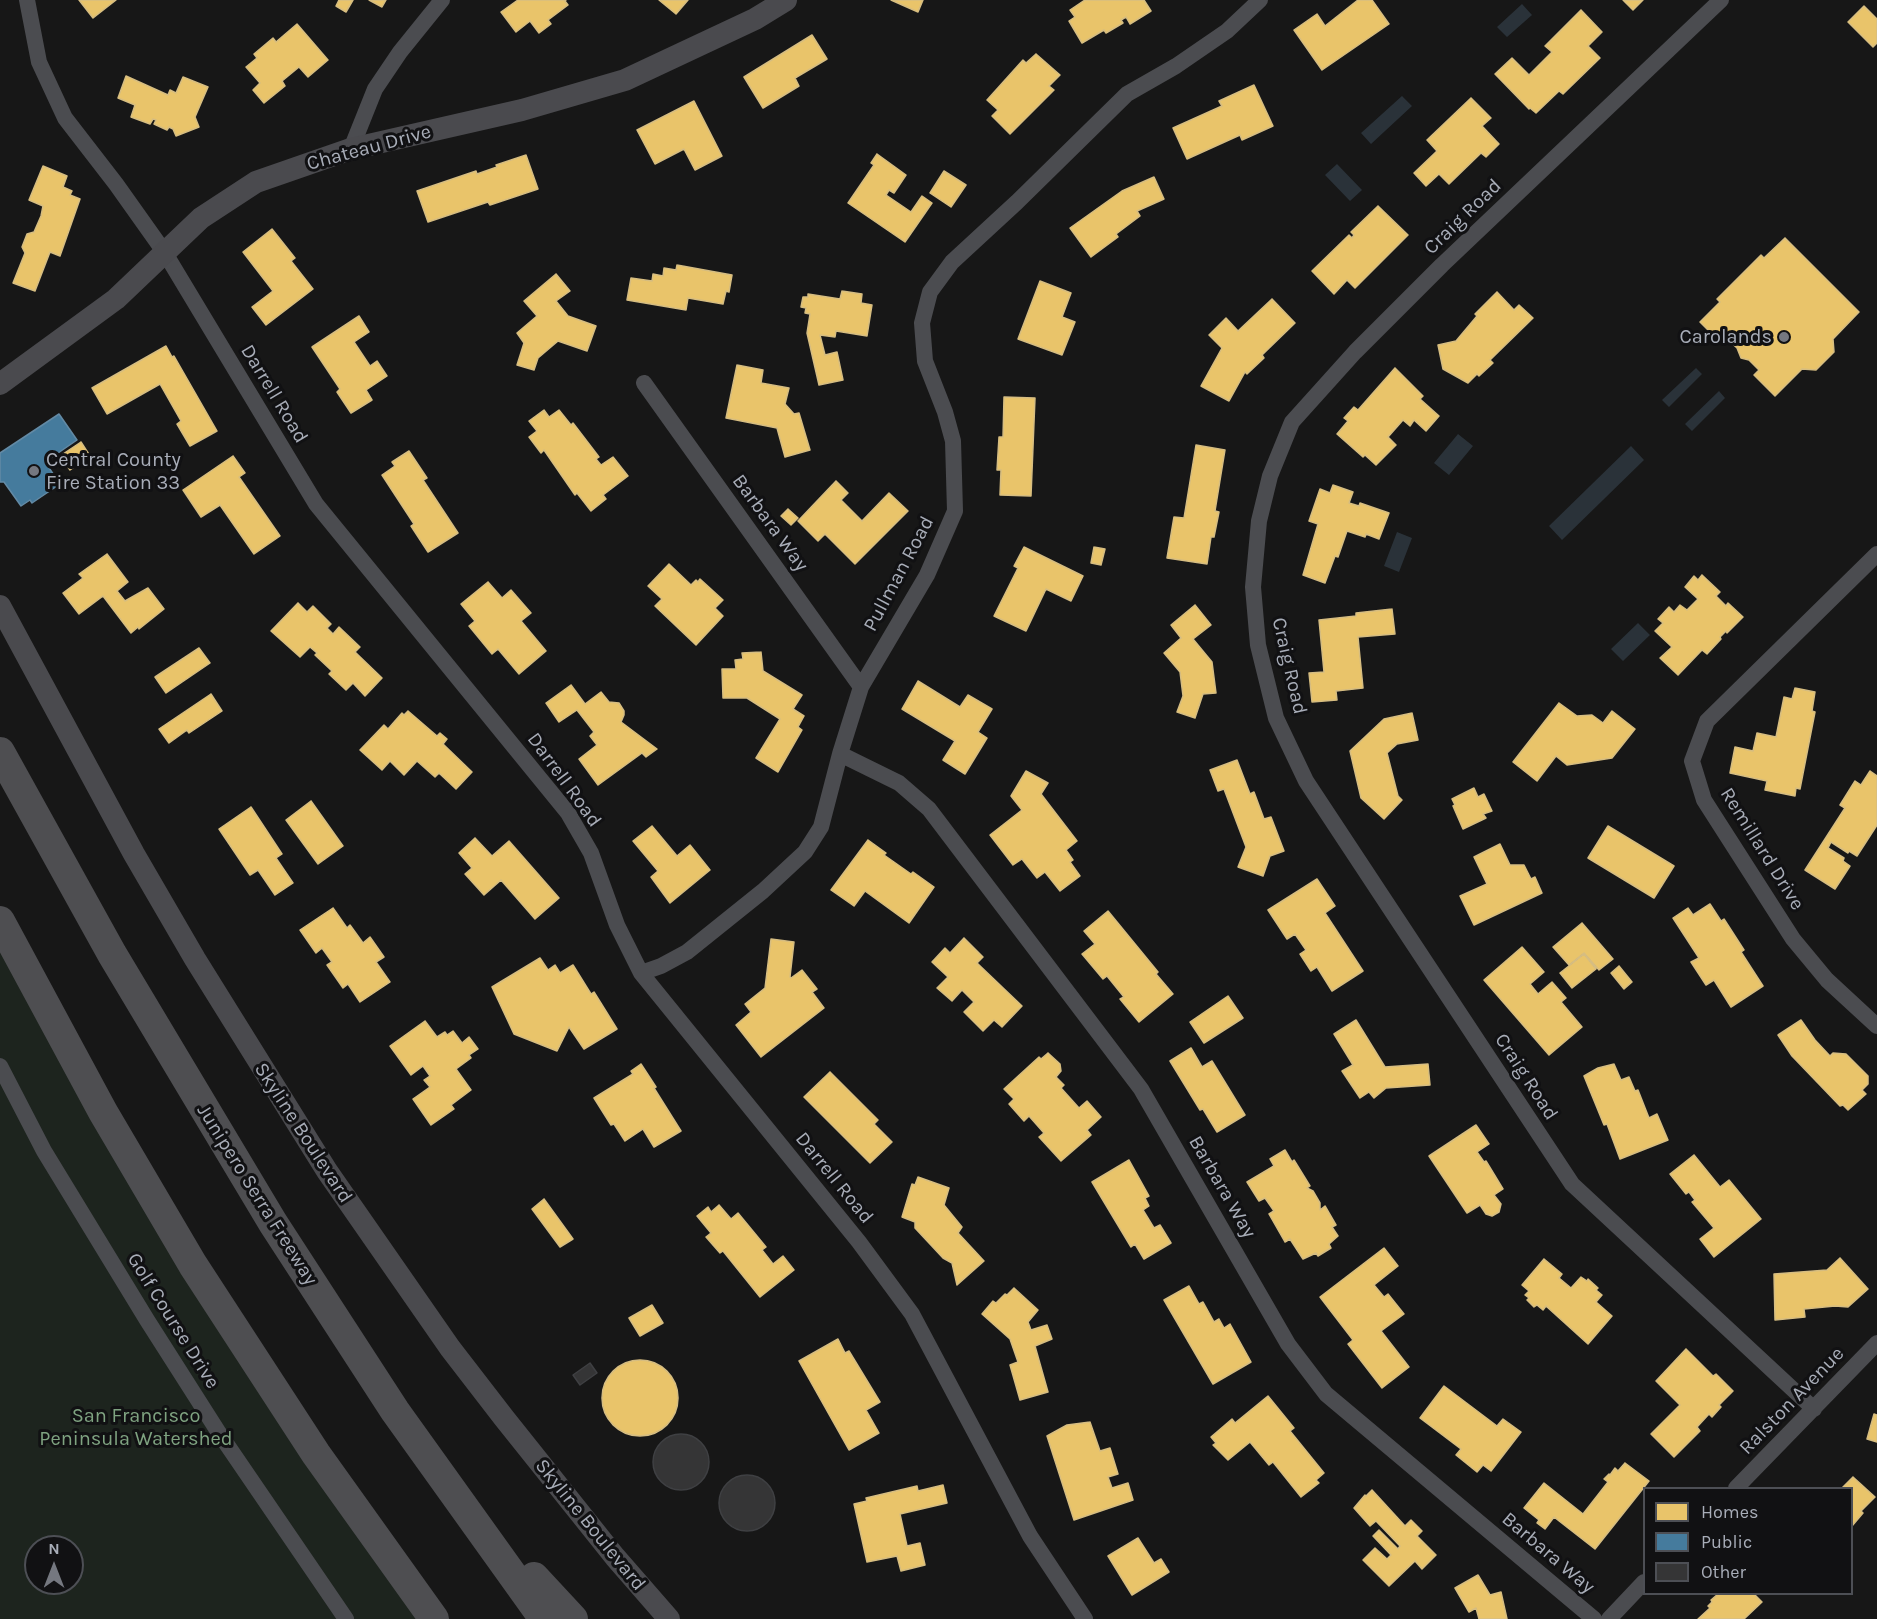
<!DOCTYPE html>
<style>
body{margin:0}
#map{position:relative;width:1877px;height:1619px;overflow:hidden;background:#171717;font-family:Karla,sans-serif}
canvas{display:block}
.legend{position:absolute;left:1643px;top:1487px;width:210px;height:108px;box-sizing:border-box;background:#111113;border:2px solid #4d4f55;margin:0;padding:8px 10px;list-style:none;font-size:18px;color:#a8adb8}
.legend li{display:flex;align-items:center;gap:12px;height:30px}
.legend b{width:30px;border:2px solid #4d4f55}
.north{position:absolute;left:24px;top:1535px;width:60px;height:60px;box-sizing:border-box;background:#111113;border:2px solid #4d4f55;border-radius:50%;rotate:0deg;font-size:16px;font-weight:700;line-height:24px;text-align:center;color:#a8adb8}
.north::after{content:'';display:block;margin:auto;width:21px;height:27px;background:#757880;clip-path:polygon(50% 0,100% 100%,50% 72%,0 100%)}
</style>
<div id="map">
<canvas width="1877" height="1619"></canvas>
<ul class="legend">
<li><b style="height:16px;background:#e9c46a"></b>Homes</li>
<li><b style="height:16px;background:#457b9d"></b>Public</li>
<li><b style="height:16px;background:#353536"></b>Other</li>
</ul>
<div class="north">N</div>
</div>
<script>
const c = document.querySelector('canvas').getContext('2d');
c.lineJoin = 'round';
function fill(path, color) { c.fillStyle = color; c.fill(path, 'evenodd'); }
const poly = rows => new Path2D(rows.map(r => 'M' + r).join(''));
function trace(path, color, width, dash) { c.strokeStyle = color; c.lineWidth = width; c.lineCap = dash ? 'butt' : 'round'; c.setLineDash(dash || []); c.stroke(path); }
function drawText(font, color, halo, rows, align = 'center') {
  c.font = font + ' Karla,sans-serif'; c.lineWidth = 6; c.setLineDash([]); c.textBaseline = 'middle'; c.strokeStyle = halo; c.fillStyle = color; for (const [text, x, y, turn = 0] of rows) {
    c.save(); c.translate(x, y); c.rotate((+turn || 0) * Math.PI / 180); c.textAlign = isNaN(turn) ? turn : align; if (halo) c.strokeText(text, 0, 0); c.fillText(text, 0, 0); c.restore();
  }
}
fill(poly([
 [0,921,60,1034,434,1619,0,1619],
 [36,1547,72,1547,72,1583,36,1583]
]), '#1d241e');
fill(poly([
 [1522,4,1532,15,1507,37,1497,27],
 [1402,96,1412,106,1371,144,1361,133],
 [1337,164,1362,190,1350,201,1325,175],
 [1696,368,1702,374,1669,407,1662,400],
 [1719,391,1725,398,1692,431,1685,424],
 [1458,434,1473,446,1449,475,1434,463],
 [1631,446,1644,460,1562,540,1549,526],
 [1397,532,1412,538,1399,572,1384,566],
 [1638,623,1650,635,1623,661,1611,649]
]), '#2a3239');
const homes = poly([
 [79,0,116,0,93,18,79,0],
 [339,0,353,0,346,12,336,6,339,0],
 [369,0,386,0,382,7,369,0],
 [518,0,566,0,565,1,568,5,548,20,551,24,539,33,530,21,516,32,501,12,518,0],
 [659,0,688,0,676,14,659,0],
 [891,0,923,0,918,12,891,0],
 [1085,0,1144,0,1151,11,1130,24,1126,17,1121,20,1123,23,1106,33,1104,30,1082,43,1069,21,1075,17,1070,10,1085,0],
 [1358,0,1372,0,1389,24,1322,70,1294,30,1317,14,1325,26,1358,0],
 [1623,0,1643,0,1633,10,1623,0],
 [1864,6,1877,19,1877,43,1873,47,1848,22,1864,6],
 [1581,10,1602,32,1588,46,1600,58,1563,94,1559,91,1536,113,1530,108,1529,109,1495,74,1512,58,1529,75,1552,52,1545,46,1581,10],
 [297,24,328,60,308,77,299,67,282,81,285,86,264,103,253,90,260,83,246,67,257,58,254,54,273,38,276,42,297,24],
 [812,35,827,59,795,78,799,86,763,108,744,77,812,35],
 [1036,54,1060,75,1049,86,1054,90,1010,134,992,116,998,110,987,100,1023,60,1026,63,1036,54],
 [126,76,168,95,170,90,176,93,183,77,208,87,195,117,199,127,176,136,173,129,169,127,167,130,154,124,156,120,153,119,150,124,131,117,135,105,118,98,126,76],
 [1254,85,1273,126,1242,140,1240,135,1187,159,1173,128,1222,106,1219,101,1254,85],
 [1471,98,1491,118,1482,126,1499,144,1486,157,1481,153,1449,184,1439,174,1426,186,1414,173,1437,151,1427,140,1471,98],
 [694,101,722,156,695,170,684,149,655,164,637,130,694,101],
 [877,154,906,175,894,193,889,190,886,195,911,212,922,196,932,203,905,242,848,203,874,165,871,163,877,154],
 [526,155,538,189,490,205,488,202,428,222,417,191,476,171,477,174,497,167,496,165,526,155],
 [43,166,67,176,63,187,72,191,70,195,80,199,60,256,50,252,35,291,13,283,25,253,22,247,27,234,34,232,41,216,43,206,29,200,43,166],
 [944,171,966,185,951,207,930,193,944,171],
 [1154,177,1164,199,1137,211,1140,216,1116,234,1118,237,1091,257,1070,228,1122,191,1154,177],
 [1378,206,1408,235,1355,288,1347,280,1334,294,1312,271,1349,235,1352,238,1354,235,1351,232,1378,206],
 [272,229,295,258,291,261,313,289,266,325,252,307,273,291,243,252,272,229],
 [1785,238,1859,312,1833,339,1834,352,1816,370,1802,369,1775,396,1754,375,1759,370,1749,360,1741,358,1737,348,1726,338,1721,343,1700,322,1720,302,1717,299,1761,255,1764,258,1785,238],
 [677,265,732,275,729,292,726,291,723,304,688,298,686,310,627,300,631,278,652,281,653,274,663,276,664,268,676,270,677,265],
 [556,274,570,291,556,301,568,316,596,326,587,351,558,341,538,358,534,370,517,365,524,343,517,333,537,316,524,301,556,274],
 [1040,281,1071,293,1062,317,1075,322,1062,355,1018,339,1040,281],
 [842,291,862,294,861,303,872,305,867,336,836,331,835,337,820,335,825,355,837,352,843,380,819,385,807,333,810,314,805,313,806,308,801,307,803,297,808,297,808,294,840,299,842,291],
 [1497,292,1514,310,1519,305,1533,318,1490,360,1493,363,1479,376,1477,374,1468,383,1443,369,1438,345,1456,341,1477,316,1475,314,1497,292],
 [1272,299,1295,323,1262,355,1264,358,1247,374,1245,372,1229,401,1201,386,1222,348,1209,335,1226,318,1238,331,1272,299],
 [359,316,369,332,354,342,370,366,377,361,387,376,366,390,372,400,351,413,337,392,340,389,312,347,359,316],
 [166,346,172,357,174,356,217,431,190,446,177,424,181,421,160,384,107,414,92,388,166,346],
 [737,365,763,370,761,383,789,388,785,404,794,414,799,413,810,450,785,457,777,428,726,418,737,365],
 [1395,368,1423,396,1420,399,1439,416,1426,431,1414,420,1410,426,1403,420,1388,437,1396,445,1376,465,1365,455,1363,457,1337,434,1348,421,1344,418,1354,407,1358,410,1395,368],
 [1004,397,1035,398,1031,496,1000,495,1001,470,997,470,999,437,1003,437,1004,397],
 [544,410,549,417,559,410,571,425,573,423,599,457,596,459,601,465,613,457,628,476,603,495,606,499,591,511,577,493,575,495,544,450,541,453,529,437,537,431,529,421,544,410],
 [81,442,90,456,70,470,60,456,81,442],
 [1196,445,1225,450,1215,511,1219,512,1214,537,1211,537,1207,564,1167,558,1174,517,1184,518,1196,445],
 [409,451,427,478,423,480,458,533,428,552,411,526,414,524,382,475,395,466,392,462,409,451],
 [233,456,245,473,239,477,280,536,254,554,220,505,201,517,183,490,233,456],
 [836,481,848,493,841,500,862,521,889,493,908,511,855,564,825,534,818,541,798,521,836,481],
 [1333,485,1353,492,1349,503,1359,506,1360,503,1389,513,1379,539,1366,534,1365,537,1347,531,1338,557,1335,556,1325,583,1303,575,1318,524,1309,521,1320,489,1330,493,1333,485],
 [788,509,798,518,791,525,781,516,788,509],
 [1024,547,1083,576,1071,601,1046,589,1026,631,994,616,1018,568,1014,566,1024,547],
 [1094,547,1105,549,1101,565,1091,563,1094,547],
 [107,554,128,582,117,591,125,601,148,588,164,609,139,629,138,627,131,633,103,596,79,614,63,593,83,578,79,574,107,554],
 [669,564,691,585,696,580,698,582,700,579,723,600,715,608,723,616,696,645,655,606,662,599,648,586,669,564],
 [1702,575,1720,592,1716,596,1726,606,1728,603,1743,617,1727,633,1726,631,1720,637,1721,639,1707,654,1702,650,1678,675,1660,658,1672,647,1655,631,1663,623,1658,619,1669,607,1674,612,1680,605,1687,610,1698,599,1685,587,1694,576,1698,580,1702,575],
 [488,582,502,598,511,590,531,613,521,621,546,651,519,674,498,649,492,654,469,626,475,621,461,604,488,582],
 [298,603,307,612,313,606,331,624,327,628,333,634,339,627,360,647,355,652,382,678,365,696,353,683,346,690,329,674,332,671,315,655,317,653,310,647,300,657,271,631,298,603],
 [1195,605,1211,625,1193,639,1212,662,1216,693,1203,694,1195,718,1177,712,1183,696,1180,672,1164,653,1181,638,1171,625,1195,605],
 [1392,609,1395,634,1358,637,1363,688,1336,691,1337,700,1312,702,1309,673,1324,672,1319,620,1356,616,1356,613,1392,609],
 [199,648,210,663,166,693,155,677,199,648],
 [761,652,763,671,802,695,793,709,804,716,798,727,802,730,778,772,756,758,780,719,747,698,723,698,722,669,736,669,735,660,743,659,742,653,761,652],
 [918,681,960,707,968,695,992,709,978,732,987,738,965,774,943,760,955,741,902,709,918,681],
 [571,685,585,704,601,692,609,702,619,703,624,711,624,715,621,722,657,749,646,757,642,753,598,785,579,759,597,745,590,736,594,732,577,710,559,722,546,703,571,685],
 [1795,688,1815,692,1812,711,1815,712,1800,789,1796,788,1795,796,1765,790,1767,781,1730,773,1735,747,1753,751,1757,733,1776,737,1784,697,1792,699,1795,688],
 [211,694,222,711,189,733,187,730,169,743,159,729,211,694],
 [1559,703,1577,716,1592,715,1603,723,1612,711,1635,729,1612,758,1567,765,1556,756,1537,781,1513,762,1559,703],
 [408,711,437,736,440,733,447,739,443,744,472,772,456,789,439,773,435,777,417,761,404,775,390,761,382,770,360,750,384,725,388,729,402,713,404,715,408,711],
 [1412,713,1418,740,1397,744,1387,753,1398,796,1402,800,1384,819,1361,798,1350,751,1384,719,1412,713],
 [1237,760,1250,794,1254,792,1264,819,1271,817,1284,851,1270,856,1263,876,1238,867,1246,847,1224,789,1218,791,1210,770,1237,760],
 [1026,771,1048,783,1041,794,1077,841,1066,850,1073,860,1070,862,1080,876,1060,891,1045,872,1037,878,1022,859,1013,865,990,835,1022,810,1011,796,1026,771],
 [1870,771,1877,776,1877,825,1857,856,1849,851,1848,853,1831,842,1828,848,1844,858,1843,861,1850,866,1835,889,1805,870,1845,808,1840,805,1855,781,1861,785,1870,771],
 [1474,788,1478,797,1484,794,1492,811,1483,814,1486,818,1463,829,1453,806,1455,805,1452,799,1474,788],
 [311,801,343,846,318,864,286,820,311,801],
 [251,807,282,854,276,858,293,883,275,895,258,870,250,875,219,829,251,807],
 [652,826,677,856,690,845,710,870,670,903,651,877,658,871,633,841,652,826],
 [1608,826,1674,866,1654,898,1588,858,1608,826],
 [475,838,492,856,509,841,559,898,535,919,501,880,484,895,465,874,472,868,459,853,475,838],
 [868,840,886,853,884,855,911,874,913,872,934,887,909,923,865,891,854,906,831,890,868,840],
 [1500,844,1510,865,1524,865,1531,879,1535,877,1542,893,1474,925,1460,896,1487,884,1474,857,1500,844],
 [1317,879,1335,906,1325,913,1363,971,1332,991,1317,967,1311,971,1300,954,1306,950,1295,934,1287,939,1268,910,1317,879],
 [1710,904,1721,921,1724,919,1744,950,1741,952,1763,986,1731,1007,1714,980,1706,985,1691,962,1699,958,1673,918,1688,908,1693,915,1710,904],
 [333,908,347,928,350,925,363,943,370,937,384,957,376,962,390,982,360,1002,348,984,343,988,327,965,332,962,322,948,316,953,300,930,333,908],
 [1108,911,1158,972,1156,974,1173,994,1139,1022,1120,999,1124,997,1107,976,1103,979,1082,954,1095,944,1084,931,1108,911],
 [1582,923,1613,959,1599,970,1584,953,1569,965,1553,947,1582,923],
 [964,938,983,957,977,963,1022,1006,1002,1027,994,1020,983,1031,964,1012,974,1002,962,990,952,1001,937,988,948,977,932,962,945,948,950,953,964,938],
 [771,939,794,942,790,977,791,978,802,970,817,989,812,992,824,1008,761,1057,736,1025,751,1012,745,1004,765,988,771,939],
 [1522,947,1544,972,1530,984,1538,994,1552,982,1566,998,1561,1002,1582,1027,1549,1055,1484,980,1522,947],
 [1584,954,1596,969,1572,988,1560,973,1584,954],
 [540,958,548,970,555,965,560,973,573,965,591,994,594,992,617,1029,584,1049,569,1027,557,1051,514,1034,492,987,540,958],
 [1619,966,1632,982,1624,989,1611,973,1619,966],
 [1228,996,1243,1018,1204,1043,1190,1022,1228,996],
 [1356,1020,1385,1067,1428,1064,1430,1085,1386,1088,1374,1098,1369,1092,1360,1098,1342,1071,1353,1065,1334,1034,1356,1020],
 [1801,1020,1815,1040,1830,1056,1833,1053,1846,1054,1868,1076,1868,1084,1862,1090,1866,1094,1848,1110,1843,1105,1840,1106,1792,1056,1778,1035,1801,1020],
 [425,1021,437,1037,445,1032,447,1035,453,1031,462,1043,469,1037,478,1049,469,1055,471,1058,456,1069,471,1090,451,1105,454,1109,431,1125,413,1099,430,1087,424,1080,430,1076,423,1066,411,1075,390,1046,425,1021],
 [1191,1048,1202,1067,1212,1061,1245,1115,1217,1132,1203,1109,1200,1110,1170,1061,1191,1048],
 [1048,1053,1060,1064,1061,1071,1056,1077,1064,1085,1061,1088,1079,1108,1087,1101,1101,1117,1087,1130,1091,1135,1061,1161,1039,1137,1044,1133,1029,1116,1024,1121,1009,1104,1014,1099,1004,1089,1039,1057,1041,1059,1048,1053],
 [641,1064,656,1087,654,1088,681,1131,654,1147,643,1129,625,1141,614,1124,611,1125,594,1098,633,1074,631,1071,641,1064],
 [1614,1064,1621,1080,1629,1077,1635,1091,1638,1090,1649,1118,1657,1114,1668,1140,1620,1159,1607,1124,1604,1125,1584,1076,1598,1068,1614,1064],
 [830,1072,878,1120,874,1124,892,1142,870,1163,804,1097,830,1072],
 [1476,1125,1489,1144,1477,1152,1484,1162,1486,1161,1503,1189,1494,1195,1501,1204,1499,1212,1492,1216,1486,1214,1480,1205,1467,1213,1429,1156,1476,1125],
 [1285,1150,1292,1162,1294,1160,1310,1186,1307,1188,1313,1191,1320,1203,1320,1210,1325,1206,1336,1225,1332,1227,1338,1236,1329,1244,1331,1248,1318,1256,1316,1253,1303,1259,1290,1239,1285,1242,1269,1214,1274,1211,1265,1198,1259,1201,1247,1182,1274,1166,1270,1159,1285,1150],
 [1694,1155,1720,1187,1729,1180,1761,1219,1714,1257,1700,1239,1714,1228,1692,1202,1695,1200,1689,1192,1686,1194,1670,1174,1694,1155],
 [1129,1160,1149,1196,1145,1198,1149,1206,1143,1210,1154,1228,1160,1225,1171,1243,1144,1259,1135,1244,1131,1247,1092,1182,1129,1160],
 [918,1177,949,1188,944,1205,962,1227,958,1233,984,1261,957,1285,952,1263,943,1258,915,1228,915,1222,902,1217,912,1184,915,1185,918,1177],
 [544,1199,573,1239,560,1247,532,1209,544,1199],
 [719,1205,731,1219,738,1213,766,1247,762,1250,773,1264,783,1256,794,1270,760,1297,723,1251,720,1253,706,1237,711,1233,697,1216,708,1207,711,1212,719,1205],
 [1384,1248,1398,1266,1374,1285,1384,1297,1388,1294,1404,1314,1381,1331,1409,1367,1382,1388,1348,1344,1353,1340,1320,1297,1384,1248],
 [1840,1258,1868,1289,1848,1307,1835,1306,1804,1309,1805,1317,1775,1320,1774,1274,1827,1270,1840,1258],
 [1544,1259,1562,1274,1559,1278,1571,1288,1581,1277,1587,1281,1588,1279,1598,1288,1596,1290,1602,1295,1596,1302,1612,1316,1588,1344,1546,1306,1543,1310,1537,1305,1534,1307,1527,1300,1529,1298,1525,1295,1529,1291,1522,1285,1544,1259],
 [1189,1286,1199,1304,1203,1302,1214,1322,1219,1319,1224,1328,1230,1324,1251,1362,1213,1384,1164,1300,1189,1286],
 [1014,1288,1038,1310,1028,1322,1031,1330,1047,1325,1052,1339,1035,1346,1048,1392,1020,1400,1010,1365,1018,1362,1010,1339,982,1314,993,1301,996,1303,1005,1294,1007,1295,1014,1288],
 [652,1305,663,1323,640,1336,629,1318,652,1305],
 [838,1339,845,1353,849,1351,880,1402,866,1410,879,1433,849,1450,799,1361,838,1339],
 [1686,1349,1713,1376,1716,1374,1733,1391,1719,1405,1721,1407,1712,1417,1709,1414,1697,1427,1700,1431,1674,1457,1651,1434,1680,1405,1656,1381,1686,1349],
 '602 1398a38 38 0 1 1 76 0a38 38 0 1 1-76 0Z',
 [1444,1386,1497,1426,1503,1419,1521,1432,1491,1471,1483,1465,1477,1472,1456,1455,1461,1449,1420,1418,1444,1386],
 [1268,1396,1294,1428,1290,1431,1324,1473,1316,1480,1319,1483,1301,1497,1273,1462,1269,1465,1250,1442,1228,1460,1213,1445,1216,1443,1211,1437,1232,1419,1235,1423,1268,1396],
 [1874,1414,1877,1415,1877,1442,1867,1439,1874,1414],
 [1090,1422,1100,1451,1110,1448,1118,1474,1108,1477,1112,1488,1128,1483,1133,1500,1074,1520,1047,1436,1067,1425,1090,1422],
 [1625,1463,1649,1481,1595,1549,1554,1517,1545,1529,1537,1523,1539,1520,1524,1508,1544,1483,1583,1514,1608,1482,1604,1479,1609,1474,1610,1475,1615,1468,1618,1471,1625,1463],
 [1853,1477,1875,1497,1861,1511,1863,1513,1852,1526,1852,1488,1842,1488,1853,1477],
 [943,1485,947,1503,900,1514,907,1546,920,1543,925,1565,901,1571,897,1556,867,1562,854,1504,867,1501,866,1498,917,1486,918,1491,943,1485],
 [1372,1490,1405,1526,1411,1520,1422,1531,1417,1536,1436,1555,1422,1569,1415,1561,1389,1586,1363,1560,1375,1548,1387,1559,1391,1555,1373,1536,1379,1530,1398,1549,1400,1546,1376,1521,1370,1526,1354,1508,1365,1495,1366,1496,1372,1490],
 [1138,1538,1154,1563,1161,1559,1169,1572,1132,1595,1108,1556,1138,1538],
 [1478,1575,1490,1595,1501,1592,1507,1619,1479,1619,1476,1608,1469,1612,1455,1588,1478,1575],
 [1718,1594,1754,1594,1762,1602,1744,1619,1698,1619,1710,1608,1708,1606,1712,1602,1711,1600,1718,1594]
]);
fill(homes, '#e9c46a');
trace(homes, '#d6bd81', 1.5);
const public = poly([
 [59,414,77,440,45,462,60,484,32,503,30,500,21,506,4,482,0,482,0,453,59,414]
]);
fill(public, '#457b9d');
trace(public, '#638aa5', 1.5);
const building = poly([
 [590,1363,597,1373,580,1385,573,1375,590,1363],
 '653 1462a28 28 0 1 1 56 0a28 28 0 1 1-56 0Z',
 '719 1503a28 28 0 1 1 56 0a28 28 0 1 1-56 0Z'
]);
fill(building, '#353536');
trace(building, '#3f4043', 1.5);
trace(poly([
 [27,0,39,62,65,118,116,184,165,253,316,504,568,813,591,853,617,925,641,973,859,1242,912,1314,1030,1536,1085,1619],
 [1721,0,1442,265,1355,352,1292,422,1270,476,1259,521,1253,587,1258,645,1276,718,1306,781,1572,1184,1814,1409],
 [351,149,375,89,400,52,442,0],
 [644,383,861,687],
 [1877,554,1707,721,1692,761,1704,800,1793,939,1827,980,1877,1026],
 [840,754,899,783,929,809,1141,1089,1288,1344,1326,1394,1594,1619],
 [641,973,661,966,687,952,763,891,805,852,821,827,840,754,861,687,927,575,955,511,953,441,945,412,925,361,922,323,930,292,952,262,1017,202,1127,94,1176,66,1227,31,1260,0],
 [0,1066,44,1151,147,1320,219,1433,346,1619],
 [1736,1488,1877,1343],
 [1609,1619,1644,1582]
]), '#4b4c50', 16);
trace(poly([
 [0,384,116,299,201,218,256,182,351,149,522,110,625,80,755,19,786,0],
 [0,606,134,854,195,959,327,1171,450,1348,504,1418,615,1557,669,1619]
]), '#4a4a4e', 22);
trace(poly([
 [0,752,112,954,273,1223,395,1411,544,1619],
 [0,921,103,1112,193,1265,316,1454,434,1619],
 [534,1577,573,1619]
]), '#4e4e51', 30);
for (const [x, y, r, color] of [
 [1784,337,6,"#757880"],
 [34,471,6,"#757880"]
]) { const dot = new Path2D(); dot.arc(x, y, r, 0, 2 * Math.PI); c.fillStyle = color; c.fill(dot); trace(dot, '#111113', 2); }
drawText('20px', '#a8adb8', '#111113', [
 ["Chateau Drive",369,148,-15],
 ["Craig Road",1463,217,-44],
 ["Darrell Road",274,394,59],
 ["Barbara Way",770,523,54],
 ["Pullman Road",899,574,-62],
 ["Craig Road",1289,666,77],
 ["Darrell Road",564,780,54],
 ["Remillard Drive",1762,849,58],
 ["Craig Road",1526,1077,57],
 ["Skyline Boulevard",303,1133,57],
 ["Darrell Road",834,1178,51],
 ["Barbara Way",1222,1187,60],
 ["Junipero Serra Freeway",257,1195,58],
 ["Golf Course Drive",173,1321,58],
 ["Ralston Avenue",1792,1401,-46],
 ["Skyline Boulevard",590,1525,51],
 ["Barbara Way",1548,1553,40]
]);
drawText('20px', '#a8adb8', '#111113', [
 ["Carolands",1772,337],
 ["Central County",46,460,"left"],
 ["Fire Station 33",46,483,"left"]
], 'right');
drawText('20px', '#7fa381', '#111113', [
 ["San Francisco",136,1416],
 ["Peninsula Watershed",136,1439]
]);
</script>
